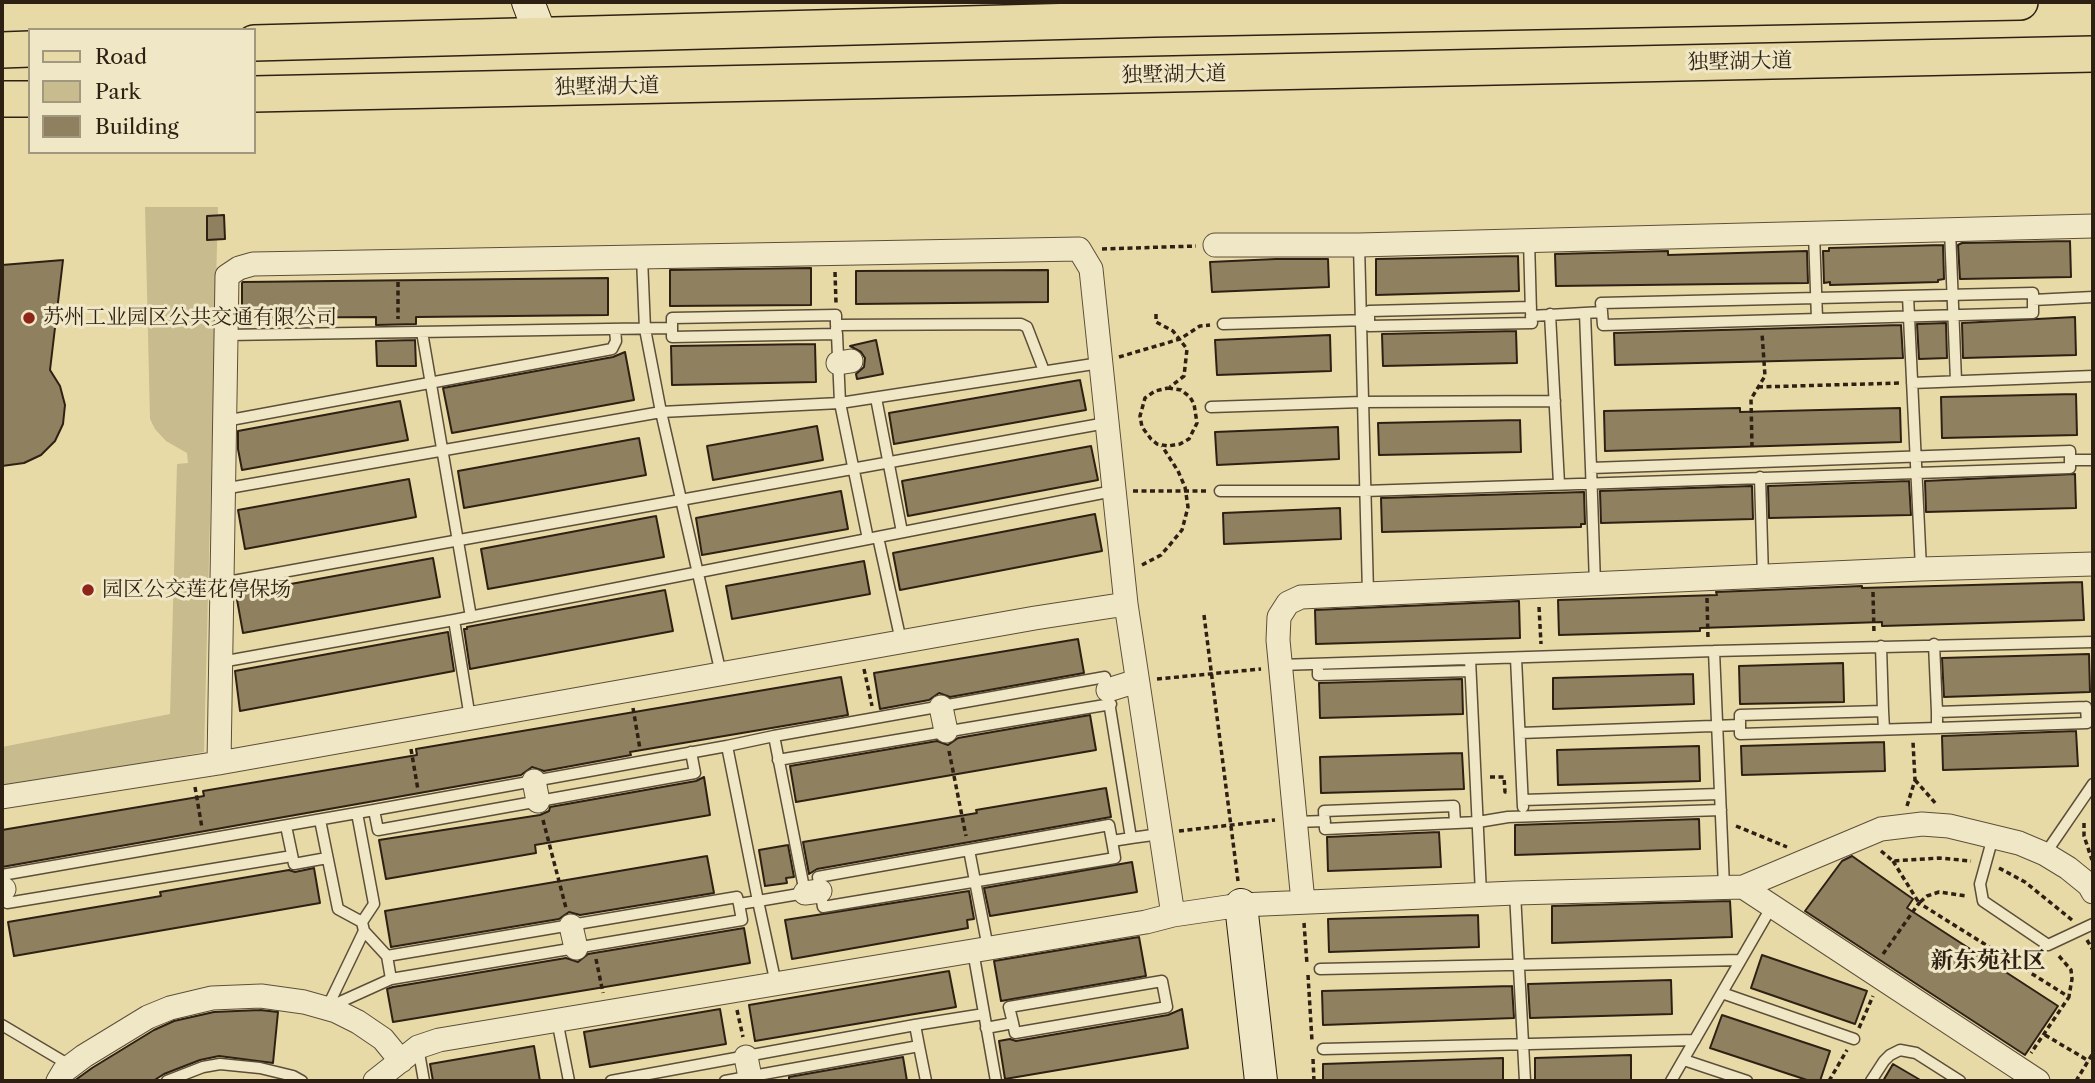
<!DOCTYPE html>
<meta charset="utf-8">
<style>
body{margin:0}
#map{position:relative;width:2095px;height:1083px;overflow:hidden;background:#e8daa7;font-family:"Libre Caslon Text",serif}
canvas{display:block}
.frame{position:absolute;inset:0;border:4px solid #2e2114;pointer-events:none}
.legend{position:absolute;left:28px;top:28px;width:228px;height:126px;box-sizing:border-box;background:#f0e7c6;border:2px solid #a2987f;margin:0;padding:9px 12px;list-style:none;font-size:21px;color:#2e2114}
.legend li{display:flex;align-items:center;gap:14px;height:35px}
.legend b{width:35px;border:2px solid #a2987f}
</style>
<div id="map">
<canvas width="2095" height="1083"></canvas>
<div class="frame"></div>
<ul class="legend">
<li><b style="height:9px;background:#e8daa7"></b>Road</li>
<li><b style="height:19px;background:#c8bb8e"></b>Park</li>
<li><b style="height:19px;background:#8f8160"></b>Building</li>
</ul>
</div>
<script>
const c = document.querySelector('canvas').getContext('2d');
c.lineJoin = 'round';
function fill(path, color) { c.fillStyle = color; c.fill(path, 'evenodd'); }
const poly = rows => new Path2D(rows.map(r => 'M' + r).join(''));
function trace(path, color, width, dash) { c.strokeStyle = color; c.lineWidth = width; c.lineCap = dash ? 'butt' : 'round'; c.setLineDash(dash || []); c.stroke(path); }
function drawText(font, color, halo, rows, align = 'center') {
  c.font = font + ' "Libre Caslon Text","Noto Serif SC",serif'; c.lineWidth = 6; c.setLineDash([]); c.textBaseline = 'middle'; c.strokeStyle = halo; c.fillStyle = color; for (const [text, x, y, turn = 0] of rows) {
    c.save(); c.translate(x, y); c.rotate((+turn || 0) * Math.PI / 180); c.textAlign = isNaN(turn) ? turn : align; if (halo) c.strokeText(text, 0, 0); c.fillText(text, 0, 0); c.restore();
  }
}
fill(poly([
 [145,207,218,207,204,752,2,788,2,747,170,714,177,464,188,463,187,453,166,441,155,429,150,419]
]), '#c8bb8e');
const building = poly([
 [224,215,225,239,207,240,207,216,224,215],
 [2070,241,2071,277,1960,279,1958,245,1962,243,2070,241],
 [1943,245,1944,279,1938,280,1938,282,1830,285,1830,282,1824,283,1823,251,1829,251,1829,248,1943,245],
 [1668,251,1668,255,1807,251,1808,283,1556,286,1555,254,1668,251],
 [1518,256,1519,291,1376,295,1376,259,1518,256],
 [1276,259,1328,259,1329,287,1212,292,1210,262,1276,259],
 [63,260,50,370,60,386,65,405,63,424,55,441,41,455,24,463,2,466,2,265,63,260],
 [811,268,811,305,670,306,670,270,811,268],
 [1048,270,1048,302,856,304,856,271,1048,270],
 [608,278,608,315,416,317,416,324,376,325,376,317,242,318,242,283,243,282,608,278],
 [2075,317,2076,355,1963,358,1962,323,2075,317],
 [1946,323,1947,358,1919,359,1917,324,1946,323],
 [1901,325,1903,358,1615,365,1614,333,1901,325],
 [1516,331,1517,363,1383,366,1382,334,1516,331],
 [1330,335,1331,371,1217,375,1215,340,1330,335],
 [415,340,416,366,377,366,376,341,415,340],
 [876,340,883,374,857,379,856,374,864,367,865,358,861,352,850,346,876,340],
 [815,344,816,382,672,385,671,346,815,344],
 [625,352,634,400,452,433,443,388,613,357,625,352],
 [1080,380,1086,410,894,444,889,413,1080,380],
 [2076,394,2077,435,1942,438,1941,397,2076,394],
 [400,401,408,440,242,470,238,449,238,431,400,401],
 [1740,408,1740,412,1900,408,1901,442,1605,451,1604,411,1740,408],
 [1520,420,1521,452,1379,455,1378,423,1520,420],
 [817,426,823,460,713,480,707,446,817,426],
 [1338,427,1339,459,1217,465,1215,432,1338,427],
 [639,438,646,475,464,508,458,471,639,438],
 [1091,446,1098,480,908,516,902,481,1091,446],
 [2075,474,2076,508,1926,512,1925,481,2075,474],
 [409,479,416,517,245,549,238,510,409,479],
 [1909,481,1911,515,1769,518,1768,486,1909,481],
 [1752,486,1753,519,1601,523,1600,491,1752,486],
 [841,491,848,529,702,555,696,518,841,491],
 [1584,492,1585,524,1581,524,1581,527,1382,532,1381,498,1584,492],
 [1340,508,1341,539,1224,544,1223,513,1340,508],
 [1095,514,1102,551,900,590,893,553,1095,514],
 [656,516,664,557,488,589,481,549,656,516],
 [433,558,440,597,243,633,236,594,433,558],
 [864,561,870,594,732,619,726,586,864,561],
 [2082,582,2084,620,1882,626,1882,622,1700,628,1700,631,1559,635,1558,600,1717,595,1716,592,1862,586,1862,588,2082,582],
 [665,590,673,631,470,669,464,629,467,629,467,627,665,590],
 [1519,601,1520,638,1316,644,1315,610,1519,601],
 [448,632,454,671,240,711,235,671,448,632],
 [1078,639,1084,673,950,697,939,693,929,700,880,709,874,673,1078,639],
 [2089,654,2090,692,1944,697,1942,658,2089,654],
 [1843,663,1844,702,1740,704,1739,666,1843,663],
 [1693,674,1694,704,1553,709,1553,678,1693,674],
 [841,677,848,715,630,752,631,755,544,771,532,767,521,775,2,867,2,830,204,796,203,791,417,755,416,749,841,677],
 [1462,679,1463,714,1320,718,1319,683,1462,679],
 [1090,715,1096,750,796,802,790,766,937,741,948,745,958,738,1090,715],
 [2076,731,2078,766,1943,770,1942,736,2076,731],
 [1884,742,1885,771,1742,775,1741,746,1884,742],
 [1699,746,1700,781,1558,785,1557,750,1699,746],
 [1462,753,1464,789,1321,793,1320,757,1462,753],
 [704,777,710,815,535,845,536,853,386,879,379,840,540,815,549,811,550,807,696,781,704,777],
 [1106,788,1111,817,817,869,809,874,803,842,977,813,976,810,1106,788],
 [1699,819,1700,849,1515,855,1515,825,1699,819],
 [1439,832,1441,867,1328,871,1327,837,1439,832],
 [788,845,794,877,786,878,787,883,765,886,759,850,788,845],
 [707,856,714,893,580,915,569,912,559,919,391,947,385,911,707,856],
 [1852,856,1913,899,1907,908,2058,1006,2025,1055,1805,911,1842,861,1852,856],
 [1132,862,1137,892,990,916,984,888,1132,862],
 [314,868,320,903,14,956,8,922,161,896,160,892,289,870,295,872,314,868],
 [969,891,974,919,967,920,968,928,792,959,785,920,969,891],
 [1730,901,1732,937,1552,943,1552,906,1730,901],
 [1478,915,1479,947,1329,952,1328,919,1478,915],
 [744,928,750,963,393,1022,387,989,393,987,566,958,578,962,588,954,744,928],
 [1139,937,1146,976,1001,1001,994,961,1139,937],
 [1762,955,1867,991,1855,1024,1751,988,1762,955],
 [949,971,956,1007,755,1041,749,1005,949,971],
 [1671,980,1672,1014,1530,1018,1528,984,1671,980],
 [1512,986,1514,1018,1323,1025,1322,991,1512,986],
 [720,1009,726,1044,590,1067,584,1032,720,1009],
 [1182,1009,1188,1048,1005,1079,999,1041,1010,1039,1016,1041,1168,1015,1182,1009],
 [260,1010,278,1012,273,1063,219,1056,200,1060,164,1074,153,1081,74,1081,92,1068,154,1030,174,1021,214,1012,260,1010],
 [1722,1015,1830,1051,1820,1081,1810,1081,1710,1048,1722,1015],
 [534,1046,540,1081,433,1081,430,1064,534,1046],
 [1631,1055,1631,1081,1535,1081,1535,1058,1631,1055],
 [903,1057,907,1081,789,1081,789,1077,903,1057],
 [1503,1058,1503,1081,1323,1081,1323,1064,1503,1058],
 [1893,1064,1922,1081,1883,1081,1893,1064]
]);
fill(building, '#8f8160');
trace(building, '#2e2114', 2);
const service = poly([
 [1950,230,1956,381],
 [1814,233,1817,319],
 [1529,240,1531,313],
 [1359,245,1368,593],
 [642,258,645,329,661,412,721,674],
 [1908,296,1921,569],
 [1602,312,1601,303,2033,293,2033,300],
 [1585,313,1591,468],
 [1550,314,1559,484],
 [1369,320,1369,311,1531,307],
 [1223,324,1369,320,1369,326,1532,323,1531,316,1602,312,1603,325,2033,313,2033,300,2093,297],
 [672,328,672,337,837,334,836,328],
 [422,332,471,617],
 [837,334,840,403,868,539],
 [226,335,672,328,672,318,836,315,836,325,1021,324,1027,327,1044,371],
 [1912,383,2093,376],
 [876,398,902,532],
 [1211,407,1362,402,1555,401],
 [225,421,612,349,616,341,615,329],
 [1760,477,1763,577],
 [223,489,661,412,840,403,1100,363],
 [1220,491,1364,491,1917,473,2070,468,2070,460,2093,460],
 [878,537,901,641],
 [222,583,1106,423],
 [1595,584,1591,468,2070,451,2070,460],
 [454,620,470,718],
 [1934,644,1937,712],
 [1881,646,1883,711],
 [1516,658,1523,807],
 [1470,659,1481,894],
 [221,662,454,620,1113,491],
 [1318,664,1318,675,1470,671],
 [1280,665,1714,651],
 [2086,707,2087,723,1937,728,1937,712,2086,707],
 [1884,729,1883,711,1740,715,1740,734,1937,728],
 [1520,733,1740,725],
 [778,760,1111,704],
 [1523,800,1720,794],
 [374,810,378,830,695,773,691,752],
 [357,813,374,904,362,922,364,931,387,956],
 [320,820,338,909,362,922],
 [1295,822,1325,821],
 [1455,823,1454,806,1324,811,1325,829,1478,822,1508,817,1721,810],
 [286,826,294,864,327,858],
 [1993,837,1980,884,1983,901,2048,945,2093,924],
 [1112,841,1109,825,818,877,823,907,1115,858,1112,841,1131,838],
 [969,850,988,948],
 [2045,854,2093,784],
 [2,875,374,810,727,746],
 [1724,887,1714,651,2093,642],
 [4,888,7,903,292,856],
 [1515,893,1525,1081],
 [973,951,996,1081],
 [1320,969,1741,960],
 [391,979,387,956,737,897,739,904],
 [776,984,758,901,805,893,774,736,1105,677,1131,838,1160,834],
 [1722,993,1854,1039],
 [329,1007,391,979,742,920,739,904,758,901,727,746,774,736],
 [327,1008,364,931],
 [557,1020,569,1081],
 [2,1025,71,1066],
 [915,1025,984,1014],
 [986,1028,1013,1023,1015,1033,1167,1007,1162,981,1009,1007,1013,1023],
 [919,1046,926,1081],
 [418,1047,424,1081],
 [1323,1049,1695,1040],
 [1684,1060,1747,1081],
 [167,1081,203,1067,220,1064,260,1068,293,1076,302,1081],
 [611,1081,915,1025,919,1046,725,1081],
 [1671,1081,1772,906],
 [1871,1081,1884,1061,1890,1055,1900,1050,1916,1053,1960,1081]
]);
const minor = poly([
 [1215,245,1359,245,2093,226],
 [838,363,851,361],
 [1108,690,1137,681],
 [941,707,946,731],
 [219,763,227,276,239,268,253,264,1079,249,1091,269,1126,604],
 [534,781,538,801],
 [2,797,219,763,1035,618,1126,604,1173,915,1241,905,1515,893,1743,887],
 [2,890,4,889],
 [805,893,820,891],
 [1303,902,1278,640,1279,617,1288,603,1301,597,1921,569,2093,564],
 [571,926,576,948],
 [746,1057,750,1077],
 [58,1081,64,1071,84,1056,148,1017,170,1008,212,998,261,996,304,1002,336,1011,358,1022,383,1039,401,1061],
 [375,1081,418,1047,439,1040,1146,922,1173,915],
 [2038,1081,1743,887,1881,829,1922,824,1949,826,2019,843,2045,854,2068,868,2089,885,2093,892]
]);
const secondary = poly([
 [528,2,541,36],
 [1241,905,1261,1081]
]);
const primary = poly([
 [254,43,1154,19,2020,2],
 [2,50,30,49],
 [254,94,2093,54],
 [2,99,30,99]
]);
trace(service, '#5c4f39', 13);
trace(minor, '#5c4f39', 25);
trace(secondary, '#2e2114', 34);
trace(primary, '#2e2114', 38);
trace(poly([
 [1102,249,1196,246],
 [835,272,836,303],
 [398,282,398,319],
 [1156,314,1156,322,1173,331,1187,349,1184,376,1170,387],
 [1119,357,1180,339,1200,326,1210,325],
 [1758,387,1900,383],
 [1168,388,1181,390,1190,397,1194,404,1197,423,1189,439,1180,444,1168,446,1157,444,1151,439,1142,427,1140,416,1145,398,1155,391,1168,388],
 [1752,447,1751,399,1765,376,1762,333],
 [1133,491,1206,491],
 [1142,565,1161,555,1168,547,1182,530,1188,507,1185,487,1178,471,1162,446],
 [1873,592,1874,634],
 [1707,598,1708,639],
 [1539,607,1541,644],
 [1204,615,1238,881],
 [864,669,872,706],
 [1157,679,1261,669],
 [633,708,640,749],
 [411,749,418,790],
 [949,751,966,836],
 [1490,777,1504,777,1505,792,1510,792],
 [1915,780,1937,805],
 [195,787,202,828],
 [1907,806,1915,780,1913,742],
 [543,820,566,908],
 [2084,823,2084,836,2092,860],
 [1736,826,1787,847],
 [1179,831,1275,820],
 [1881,851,1893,861,1939,858,1971,861],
 [1893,861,1919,903,1927,896,1939,892,1967,896],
 [1999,868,2025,882,2072,920],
 [1304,923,1307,964],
 [2087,940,2093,950],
 [1883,954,1919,903,2069,997,2031,1053],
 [2059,956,2071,970,2072,979,2069,996],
 [596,959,603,993],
 [1308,975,1312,1041],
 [737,1010,743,1037],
 [1859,1028,1873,996],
 [2045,1035,2089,1061],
 [1313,1059,1314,1081],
 [1829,1081,1847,1050],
 [2076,1081,2093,1053]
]), '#2e2114', 3.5, [5, 3.5]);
trace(service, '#f0e7c6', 10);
trace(minor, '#f0e7c6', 23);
trace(secondary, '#f0e7c6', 32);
trace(primary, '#e8daa7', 35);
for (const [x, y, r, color] of [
 [29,318,7,"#8f2418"],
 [88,590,7,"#8f2418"]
]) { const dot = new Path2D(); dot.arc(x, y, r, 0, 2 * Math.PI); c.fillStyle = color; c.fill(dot); trace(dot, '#f0e7c6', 2.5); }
drawText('21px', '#2e2114', '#f0e7c6', [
 ["独墅湖大道",1740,62,-1],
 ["独墅湖大道",1174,75,-1],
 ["独墅湖大道",607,87,-1]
]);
drawText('21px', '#2e2114', '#f0e7c6', [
 ["苏州工业园区公共交通有限公司",43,318],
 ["园区公交莲花停保场",102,590]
], 'left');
drawText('bold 23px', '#2e2114', '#f0e7c6', [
 ["新东苑社区",1988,961]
]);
</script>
